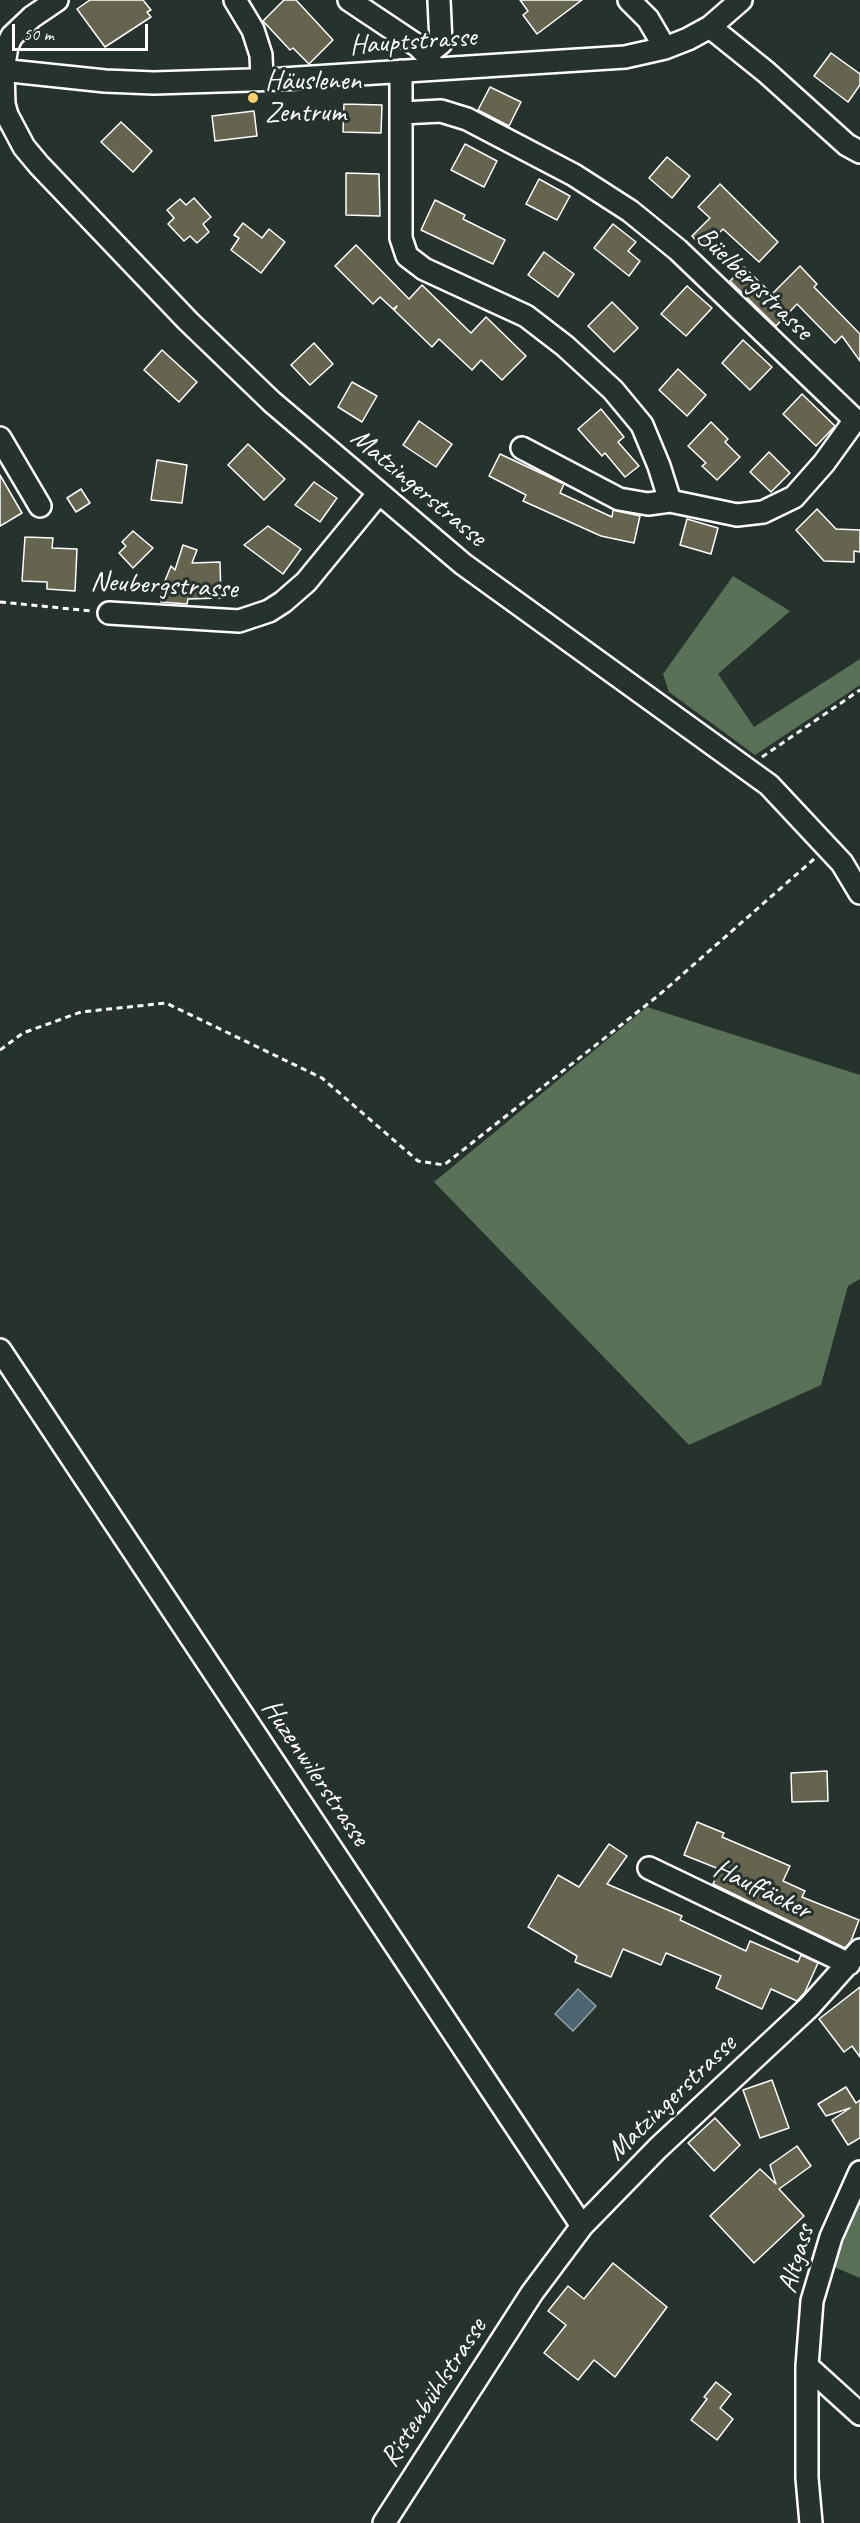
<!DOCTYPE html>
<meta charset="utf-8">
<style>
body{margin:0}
#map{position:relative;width:860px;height:2523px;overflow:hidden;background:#26332d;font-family:Caveat,sans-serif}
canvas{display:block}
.scale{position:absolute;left:12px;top:24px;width:136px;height:27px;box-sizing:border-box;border:3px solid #fff;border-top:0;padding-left:8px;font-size:18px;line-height:21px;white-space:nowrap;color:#fff;-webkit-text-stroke:4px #26332d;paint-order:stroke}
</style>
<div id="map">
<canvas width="860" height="2523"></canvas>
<div class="scale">50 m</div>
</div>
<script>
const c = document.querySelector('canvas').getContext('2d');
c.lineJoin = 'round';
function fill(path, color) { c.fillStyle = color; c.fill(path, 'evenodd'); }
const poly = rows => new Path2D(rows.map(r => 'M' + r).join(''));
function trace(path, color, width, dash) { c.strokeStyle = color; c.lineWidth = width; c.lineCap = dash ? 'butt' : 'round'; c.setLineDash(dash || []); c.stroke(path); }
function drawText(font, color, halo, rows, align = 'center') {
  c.font = font + ' Caveat,sans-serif'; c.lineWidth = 6; c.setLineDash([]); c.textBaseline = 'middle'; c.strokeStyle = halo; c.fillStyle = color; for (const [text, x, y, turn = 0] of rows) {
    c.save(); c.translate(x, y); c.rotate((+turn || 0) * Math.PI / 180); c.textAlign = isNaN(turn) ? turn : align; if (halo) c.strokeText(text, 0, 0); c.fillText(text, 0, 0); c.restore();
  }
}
fill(poly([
 [733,576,790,611,718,674,754,727,860,659,860,685,755,755,669,692,663,674],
 [647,1007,860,1075,860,1279,848,1286,821,1385,689,1445,434,1182],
 [860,2194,860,2278,832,2266]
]), '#587157');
const water = poly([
 [578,1989,596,2006,573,2031,555,2014,578,1989]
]);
fill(water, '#4c6571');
trace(water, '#94a3aa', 1.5);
const building = poly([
 [90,0,143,0,151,10,147,12,151,17,105,47,77,9,90,0],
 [284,0,296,0,333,40,309,64,293,48,290,50,263,21,284,0],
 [520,0,582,0,537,34,523,15,528,11,520,0],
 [831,53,860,74,860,85,848,102,814,76,831,53],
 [490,87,521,102,509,126,478,110,490,87],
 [344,104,382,105,381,133,343,132,344,104],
 [254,111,257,136,215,141,212,116,254,111],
 [121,122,152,151,133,172,101,142,121,122],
 [465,144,497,161,484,187,451,170,465,144],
 [667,157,690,176,672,198,649,178,667,157],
 [346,173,379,174,380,216,346,215,346,173],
 [539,179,570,196,557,220,526,204,539,179],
 [720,184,778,242,759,262,723,229,704,249,692,236,710,218,698,207,720,184],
 [194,198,211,217,203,224,209,232,197,243,190,236,184,241,168,224,174,218,167,210,180,199,186,205,194,198],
 [435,200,465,215,463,219,505,240,493,264,421,230,435,200],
 [243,223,262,238,269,229,285,242,261,273,231,250,239,238,234,235,243,223],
 [613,224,636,242,628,251,640,261,629,276,594,248,613,224],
 [356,245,409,299,422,285,471,333,486,317,526,356,502,380,481,360,472,370,439,339,432,347,394,310,397,306,393,309,380,297,373,304,335,266,356,245],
 [544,252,574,274,558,297,528,275,544,252],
 [800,266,817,284,814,287,860,334,860,361,842,336,835,343,797,304,776,326,730,281,744,267,772,294,800,266],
 [687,286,712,308,686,336,661,314,687,286],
 [612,302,638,328,614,352,588,326,612,302],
 [743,340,772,367,750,390,722,363,743,340],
 [314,343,333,364,310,385,291,365,314,343],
 [162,350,197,382,179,402,144,370,162,350],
 [678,369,706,395,687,416,659,390,678,369],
 [352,382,377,396,362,422,338,407,352,382],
 [802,394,835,426,816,446,783,414,802,394],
 [601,409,624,437,618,442,639,466,625,477,605,453,602,456,578,429,601,409],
 [419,421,452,444,436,467,403,445,419,421],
 [711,422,728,439,725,442,740,457,717,480,702,466,706,463,688,446,711,422],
 [248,444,285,479,264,500,228,465,248,444],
 [769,452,790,473,771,492,750,472,769,452],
 [500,454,564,484,560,493,612,517,613,510,640,516,634,543,601,536,523,501,526,495,489,476,500,454],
 [157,460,187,465,182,503,151,500,157,460],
 [0,475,22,513,0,526,0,475],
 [314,482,337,498,320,522,295,505,314,482],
 [81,489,90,503,76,512,67,498,81,489],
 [817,509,836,529,860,530,860,552,854,551,854,562,824,561,796,530,817,509],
 [687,519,718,528,711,554,680,545,687,519],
 [268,526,301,549,283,574,244,545,268,526],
 [133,531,153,548,133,568,119,553,126,546,122,542,133,531],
 [25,537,53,538,52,548,77,549,75,591,47,589,47,582,22,581,25,537],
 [183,545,197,550,192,563,220,562,221,598,188,599,187,604,161,602,162,588,171,566,175,570,183,545],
 [827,1771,828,1801,792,1802,791,1773,827,1771],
 [697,1822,724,1833,722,1837,790,1866,783,1881,805,1891,802,1897,859,1920,851,1941,845,1948,713,1884,719,1869,684,1855,697,1822],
 [609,1844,627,1856,607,1884,682,1916,680,1920,746,1951,750,1941,798,1962,801,1955,818,1963,805,1992,797,2001,771,1989,762,2009,716,1988,721,1976,666,1953,661,1965,623,1949,611,1977,575,1962,577,1956,528,1927,558,1875,579,1887,609,1844],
 [860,1987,860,2057,852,2046,844,2052,819,2019,860,1987],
 [772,2080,789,2128,760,2138,743,2090,772,2080],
 [846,2087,856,2103,860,2100,860,2138,848,2145,832,2120,850,2108,826,2116,818,2104,846,2087],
 [715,2118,740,2145,714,2171,688,2143,715,2118],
 [797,2146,811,2166,779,2189,804,2216,754,2263,710,2216,760,2169,776,2184,770,2165,797,2146],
 [613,2263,667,2307,615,2377,594,2360,578,2380,544,2353,566,2325,548,2311,568,2286,584,2299,613,2263],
 [716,2382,731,2394,720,2408,733,2419,717,2440,691,2420,707,2399,704,2397,716,2382]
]);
fill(building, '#65644f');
trace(building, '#fff', 1.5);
const minor = poly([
 [57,0,32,17,12,36,7,46,3,71,4,104,7,115,24,147,39,165,188,321,272,402,463,564,769,785,842,863,860,893],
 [235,0,253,30,261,55,262,79],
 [349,0,418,46,429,57,433,69],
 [629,0,648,19,665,48],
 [710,27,766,72,847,145,860,152],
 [426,55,441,43,439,0],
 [0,70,105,81,154,83,282,79,625,57,665,48,688,39,710,27,741,0],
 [401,71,401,238,407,256,424,269,526,316,565,346,613,390,642,425,659,466,670,501,737,515,763,512,794,497,824,463,855,420,678,250,630,211,574,175,467,119,441,111,402,113],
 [0,438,40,506],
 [522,448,619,499,648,504,670,501],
 [109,613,239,621,269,611,283,602,306,582,379,493],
 [0,1350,582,2226],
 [649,1868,849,1964],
 [807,2366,860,2414],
 [384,2523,532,2293,582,2226,658,2148,809,2007,860,1950],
 [811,2523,807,2478,807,2366,812,2301,831,2237,860,2172]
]);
trace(minor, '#fff', 26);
trace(poly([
 [0,602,92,611],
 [762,757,860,690],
 [0,1050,23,1033,81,1012,166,1003,322,1078,418,1161,444,1165,659,995,814,859]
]), '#fff', 3, [6, 4.5]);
trace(minor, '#26332d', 21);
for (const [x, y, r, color] of [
 [253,98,6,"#ffd166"]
]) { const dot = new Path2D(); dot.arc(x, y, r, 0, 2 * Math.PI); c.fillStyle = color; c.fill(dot); trace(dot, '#26332d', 2); }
drawText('28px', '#fff', '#26332d', [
 ["Hauptstrasse",413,42,-4],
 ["Büelbergstrasse",754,284,44],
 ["Matzingerstrasse",418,488,40],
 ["Neubergstrasse",164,586,3],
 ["Huzenwilerstrasse",315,1773,56],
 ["Hauffäcker",762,1890,26],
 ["Matzingerstrasse",672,2098,-44],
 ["Altgass",797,2259,-74],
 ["Ristenbühlstrasse",434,2393,-57]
]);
drawText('28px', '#fff', '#26332d', [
 ["Häuslenen",265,82],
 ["Zentrum",265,114]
], 'left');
</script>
